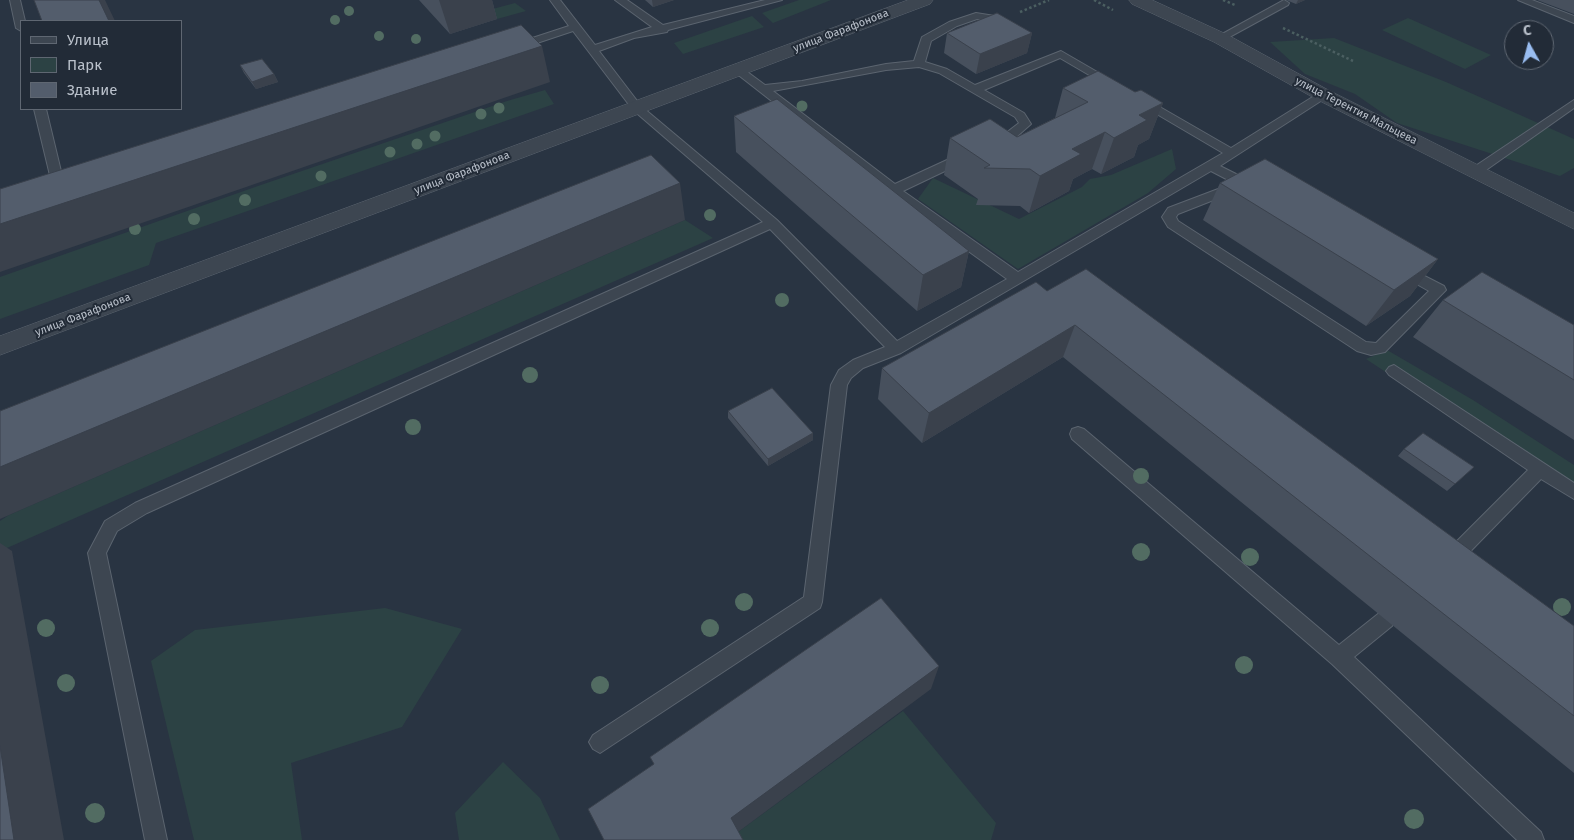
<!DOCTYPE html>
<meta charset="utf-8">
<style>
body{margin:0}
#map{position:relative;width:1574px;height:840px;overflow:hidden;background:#293442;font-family:"Fira Sans",sans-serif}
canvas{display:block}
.legend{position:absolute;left:20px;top:20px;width:162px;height:90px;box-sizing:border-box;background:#222b37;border:1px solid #5f6772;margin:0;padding:6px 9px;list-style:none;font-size:15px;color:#bac1cb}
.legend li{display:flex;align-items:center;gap:10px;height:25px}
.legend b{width:25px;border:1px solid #5f6772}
.north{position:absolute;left:1504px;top:20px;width:50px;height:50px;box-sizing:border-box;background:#222b37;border:1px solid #5f6772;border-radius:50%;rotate:353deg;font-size:14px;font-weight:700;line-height:20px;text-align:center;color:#bac1cb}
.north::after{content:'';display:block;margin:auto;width:18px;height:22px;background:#99bdf1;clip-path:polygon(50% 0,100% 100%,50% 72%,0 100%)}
</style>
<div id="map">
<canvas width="1574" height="840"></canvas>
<ul class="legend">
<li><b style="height:6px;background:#3d4651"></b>Улица</li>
<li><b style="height:14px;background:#2c4244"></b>Парк</li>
<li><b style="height:14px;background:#535d6c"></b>Здание</li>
</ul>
<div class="north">С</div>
</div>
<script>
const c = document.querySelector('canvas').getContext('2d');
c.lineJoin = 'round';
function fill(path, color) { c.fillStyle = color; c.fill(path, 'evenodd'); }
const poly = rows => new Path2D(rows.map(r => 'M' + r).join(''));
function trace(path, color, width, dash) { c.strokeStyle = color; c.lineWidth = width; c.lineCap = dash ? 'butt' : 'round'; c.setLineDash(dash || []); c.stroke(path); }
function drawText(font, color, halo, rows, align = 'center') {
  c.font = font + ' "Fira Sans",sans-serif'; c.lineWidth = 4; c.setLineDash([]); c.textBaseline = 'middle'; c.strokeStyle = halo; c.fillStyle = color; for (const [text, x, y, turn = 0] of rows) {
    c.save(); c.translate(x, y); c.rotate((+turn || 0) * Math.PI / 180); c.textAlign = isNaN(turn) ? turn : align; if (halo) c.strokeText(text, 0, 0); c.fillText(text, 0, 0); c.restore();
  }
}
fill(poly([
 [799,0,831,0,773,23,762,13],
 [515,3,526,11,497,19,489,10],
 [752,16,764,27,683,54,674,43],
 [1408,18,1491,55,1465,69,1382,30],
 [1334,38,1446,82,1574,139,1574,168,1560,176,1397,123,1355,94,1305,74,1270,42],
 [545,90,554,104,156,243,149,265,0,319,0,277,258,186,507,101],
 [1172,149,1176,169,1148,193,1018,269,918,199,933,178,1019,219,1082,187,1090,179,1111,175],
 [685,220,713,238,0,551,0,521,9,515],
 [1387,350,1473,400,1574,465,1574,497,1366,359],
 [385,608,462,629,402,727,291,763,302,840,194,840,151,661,195,630],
 [903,711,996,823,991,840,737,840,734,835],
 [503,762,540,798,560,840,459,840,455,813]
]), '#2c4244');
const service = poly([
 [10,0,20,0,25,21,21,21,21,31,16,28,10,0],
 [550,0,560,0,595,45,652,27,615,0,627,0,663,25,765,0,782,0,668,30,667,32,634,38,599,51,641,106,777,220,897,341,1007,279,910,209,732,70,738,67,742,68,765,85,802,81,886,64,914,61,922,37,949,22,976,13,1001,17,1006,20,1001,23,977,19,957,26,931,41,925,62,947,69,975,85,1061,51,1118,84,1112,87,1108,86,1060,58,984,90,1024,113,1031,124,1014,139,993,148,989,147,987,144,989,141,1006,133,1019,123,1015,117,939,73,919,67,886,70,773,91,895,184,960,154,968,154,970,157,968,160,903,191,1018,272,1223,153,1138,103,1138,99,1146,99,1231,148,1319,93,1327,93,1327,97,1220,166,1256,184,1257,187,1256,190,1251,191,1240,186,1239,190,1178,214,1176,217,1178,221,1366,342,1376,343,1429,291,1397,273,1395,270,1397,267,1407,267,1444,286,1446,290,1385,352,1371,355,1357,351,1168,227,1162,217,1168,208,1234,183,1211,171,901,353,863,368,851,378,847,385,822,602,820,608,600,753,593,749,589,742,593,735,804,597,831,385,839,370,853,360,885,347,770,229,147,513,117,531,106,553,167,840,145,840,88,553,105,521,135,503,763,222,633,110,573,31,519,49,511,49,511,45,569,26,550,0],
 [1284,0,1289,3,1288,5,1224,40,1216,40,1215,38,1284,0],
 [1518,0,1532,0,1574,16,1574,23,1518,0],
 [1574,100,1574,108,1479,175,1471,175,1469,172,1471,169,1574,100],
 [34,109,46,109,66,192,65,195,55,195,54,192,34,109],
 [1394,365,1574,483,1574,499,1541,479,1456,566,1450,568,1444,566,1441,560,1444,554,1528,470,1389,375,1386,371,1389,367,1394,365],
 [1078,427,1084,429,1339,645,1378,614,1385,611,1392,614,1395,620,1392,626,1354,657,1541,832,1544,840,1517,840,1332,664,1072,439,1070,434,1072,429,1078,427]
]);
const tertiary = poly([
 [908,0,933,0,930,4,0,355,0,336,908,0],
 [1129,0,1152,0,1226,34,1330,91,1574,213,1574,229,1316,99,1214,42,1132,4,1129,0]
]);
trace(service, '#5b646f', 2);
trace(tertiary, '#5b646f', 1);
trace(poly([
 [1094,0,1113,10],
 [1223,0,1235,5],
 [1020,12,1049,0],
 [1283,28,1353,61]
]), '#4b5f61', 2.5, [2.5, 2.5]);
fill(service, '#3d4651');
fill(tertiary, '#3d4651');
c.fillStyle = '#526c62';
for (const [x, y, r] of [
 [349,11,5],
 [335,20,5],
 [379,36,5],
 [416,39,5],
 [802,106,5.5],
 [499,108,5.5],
 [481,114,5.5],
 [435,136,5.5],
 [417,144,5.5],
 [390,152,5.5],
 [321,176,5.5],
 [245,200,6],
 [710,215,6],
 [194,219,6],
 [135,229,6],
 [782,300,7],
 [530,375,8],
 [413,427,8],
 [1141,476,8],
 [1141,552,9],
 [1250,557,9],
 [744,602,9],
 [1562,607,9],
 [46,628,9],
 [710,628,9],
 [1244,665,9],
 [66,683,9],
 [600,685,9],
 [95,813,10],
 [1414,819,10]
]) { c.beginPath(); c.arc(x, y, r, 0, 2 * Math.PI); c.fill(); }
fill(poly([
 [419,0,492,0,497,19,450,34],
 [645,0,674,0,653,7],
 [1286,0,1305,0,1296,4],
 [1537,0,1574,0,1574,14],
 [947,33,1032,33,1027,53,976,74,944,53],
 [240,65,274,74,278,82,256,89,244,73],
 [1063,88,1135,92,1163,103,1149,139,1138,145,1134,157,1101,174,1092,169,1073,179,1069,191,1029,213,1020,206,976,205,978,199,944,175,950,138,1017,137,1055,118],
 [734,116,969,251,961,287,917,311,736,152],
 [1220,183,1438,259,1410,296,1366,326,1203,220],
 [1047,291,1574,626,1574,773,1063,357,922,443,878,399,882,368],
 [1443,300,1574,325,1574,440,1413,337],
 [728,411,813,433,813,440,768,466,728,418],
 [1404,449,1474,467,1447,491,1398,456]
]), '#47505d');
fill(poly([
 [99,0,105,0,115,21,109,21],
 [439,0,492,0,497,19,450,34],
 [652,0,674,0,653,7],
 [1298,0,1305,0,1296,4],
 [1032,33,1027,53,976,74,980,54],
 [542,46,550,82,0,272,0,224],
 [274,74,278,82,256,89,252,82],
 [1163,103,1149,139,1138,145,1134,157,1101,174,1114,138,1139,115],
 [1105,132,1092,169,1073,179,1069,191,1029,213,1040,176,1072,149],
 [680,183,685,220,0,519,0,467],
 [969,251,961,287,917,311,923,275],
 [1438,259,1410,296,1366,326,1394,290],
 [1075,325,1063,357,922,443,929,413],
 [813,433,813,440,768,466,768,459],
 [0,543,12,551,64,840,14,840,0,746],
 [939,666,931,689,734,835,731,818]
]), '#3a414c');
const building = poly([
 [34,0,99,0,109,21,42,21,34,0],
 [997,13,1032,33,980,54,947,33,997,13],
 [521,25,542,46,0,224,0,189,521,25],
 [262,59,274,74,252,82,240,65,262,59],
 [1098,71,1135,92,1141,90,1163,103,1139,115,1147,120,1114,138,1105,132,1072,149,1081,154,1040,176,1030,169,984,168,990,165,950,138,990,119,1017,137,1088,102,1063,88,1098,71],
 [777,99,969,251,923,275,734,116,777,99],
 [651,155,680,183,0,467,0,411,651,155],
 [1265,159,1438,259,1394,290,1220,183,1265,159],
 [1086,269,1574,626,1574,716,1075,325,929,413,882,368,1036,282,1047,291,1086,269],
 [1482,272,1574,325,1574,380,1443,300,1482,272],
 [772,388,813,433,768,459,728,411,772,388],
 [1423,433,1474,467,1455,484,1404,449,1423,433],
 [881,598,939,666,731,818,743,840,604,840,588,809,654,764,650,757,881,598],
 [0,746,14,840,0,840,0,746]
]);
fill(building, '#535d6c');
trace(building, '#3a414c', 1);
drawText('11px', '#bac1cb', '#222b37', [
 ["улица Фарафонова",841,31,-21],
 ["улица Терентия Мальцева",1356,111,27],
 ["улица Фарафонова",462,173,-21],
 ["улица Фарафонова",83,315,-21]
]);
</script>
